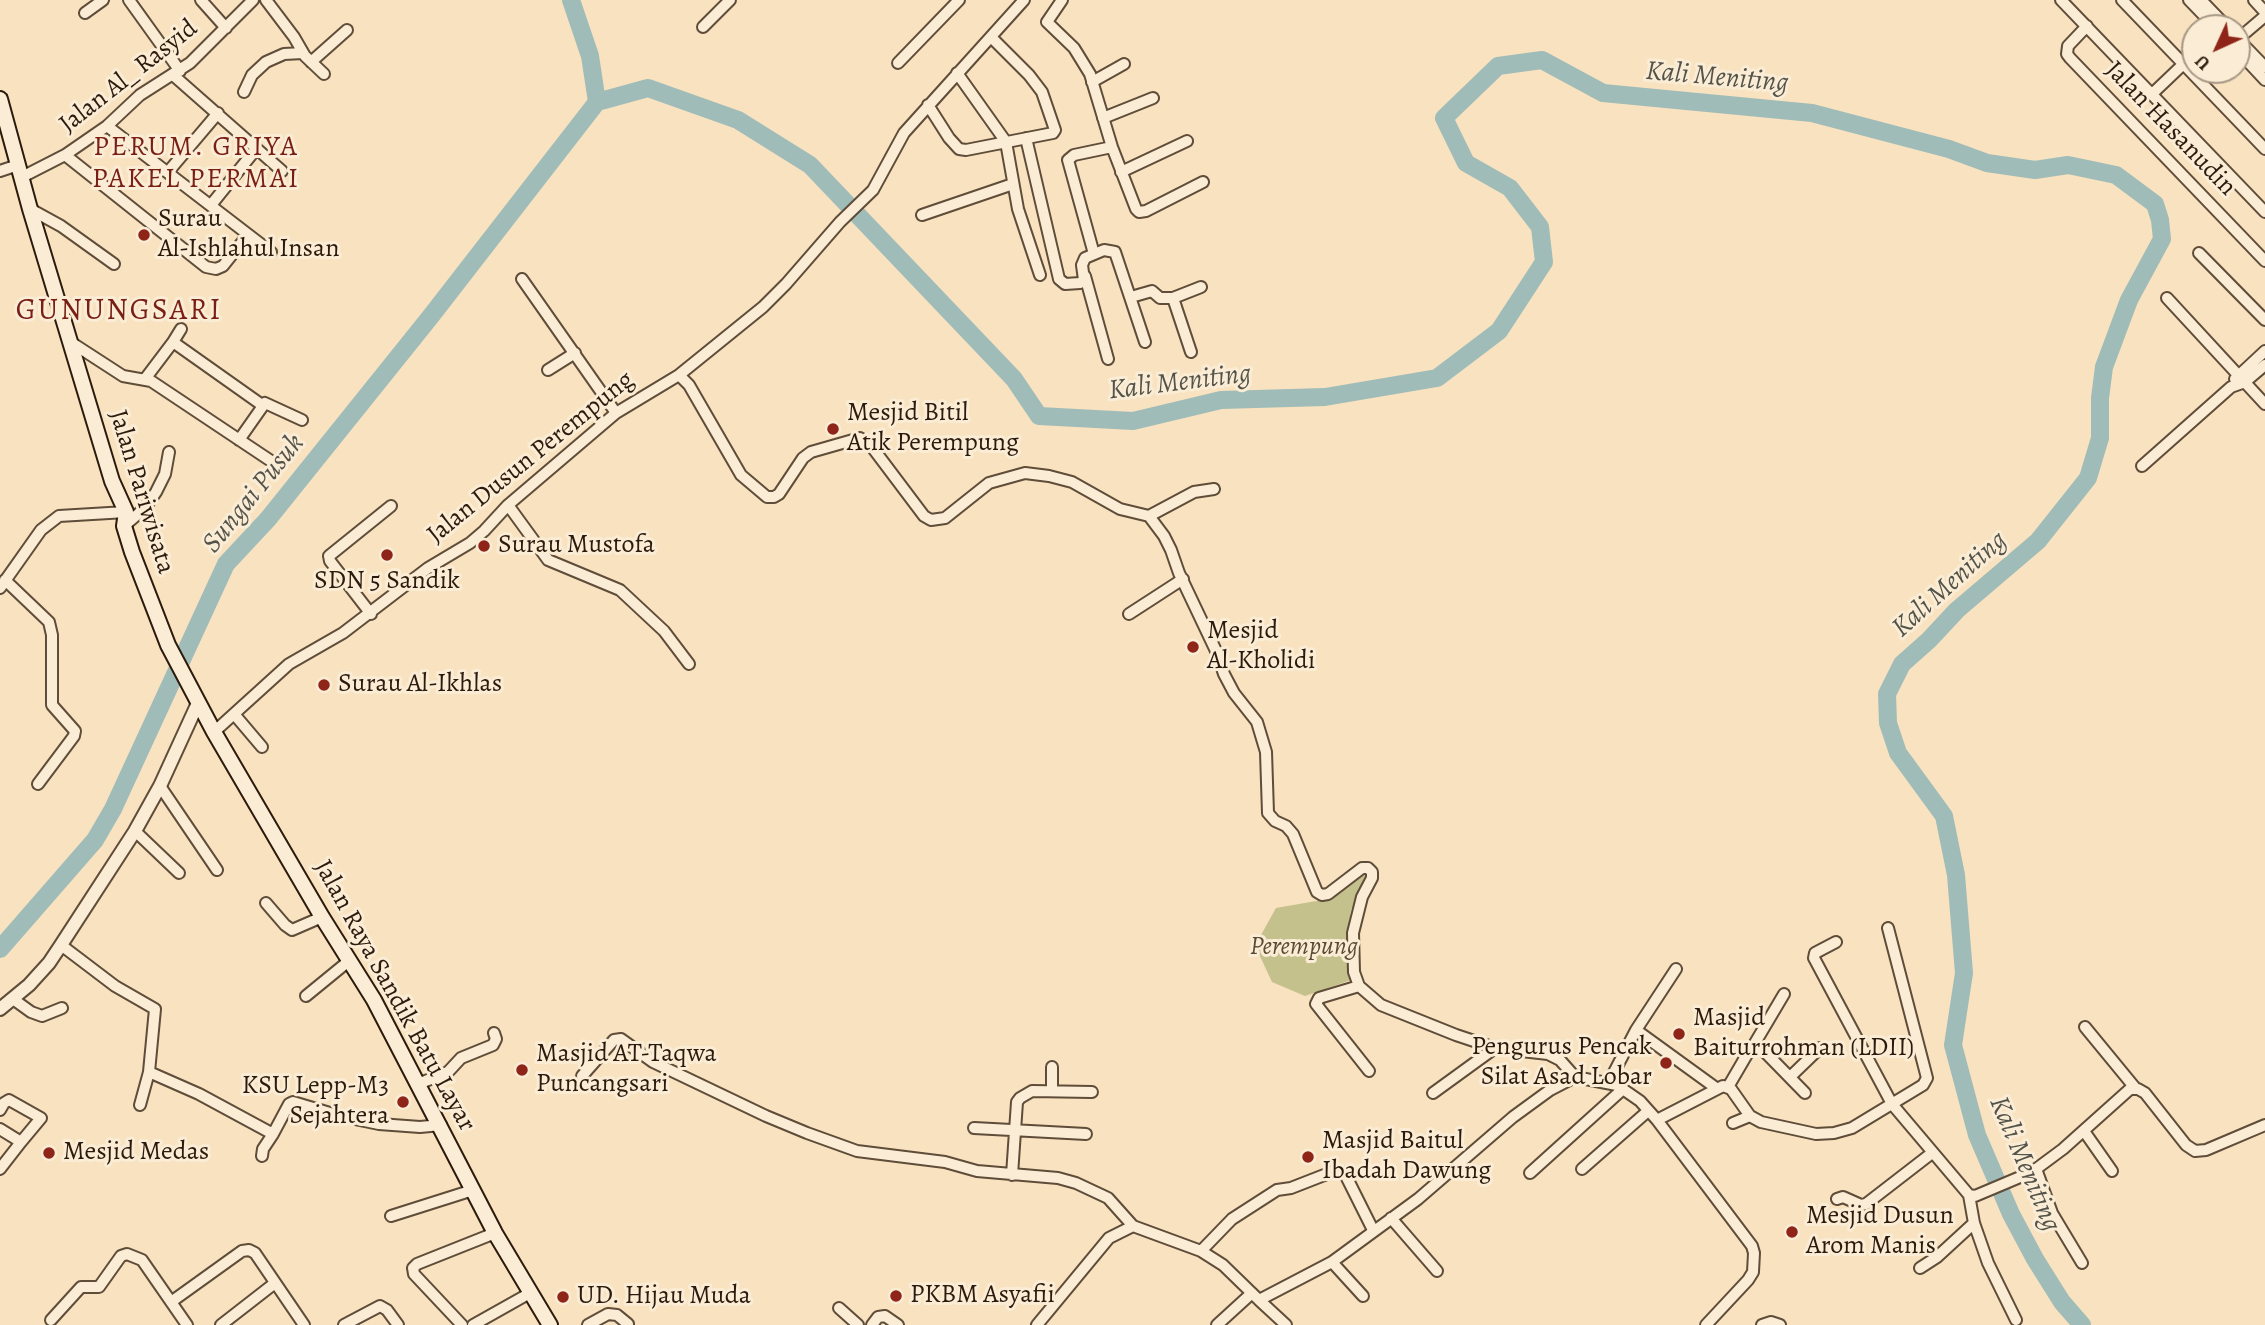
<!DOCTYPE html>
<style>
body{margin:0}
#map{position:relative;width:2265px;height:1325px;overflow:hidden;background:#f8e2bf;font-family:Alegreya,serif}
canvas{display:block}
.north{position:absolute;left:2181px;top:14px;width:70px;height:70px;box-sizing:border-box;background:#faecd5;border:2px solid #a89885;border-radius:50%;rotate:225deg;font-size:19px;font-weight:700;line-height:28px;text-align:center;color:#2c1a0c}
.north::after{content:'';display:block;margin:auto;width:24px;height:32px;background:#8f2418;clip-path:polygon(50% 0,100% 100%,50% 72%,0 100%)}
</style>
<div id="map">
<canvas width="2265" height="1325"></canvas>
<div class="north">U</div>
</div>
<script>
const c = document.querySelector('canvas').getContext('2d');
c.lineJoin = 'round';
function fill(path, color) { c.fillStyle = color; c.fill(path, 'evenodd'); }
const poly = rows => new Path2D(rows.map(r => 'M' + r).join(''));
function trace(path, color, width, dash) { c.strokeStyle = color; c.lineWidth = width; c.lineCap = dash ? 'butt' : 'round'; c.setLineDash(dash || []); c.stroke(path); }
function drawText(font, color, halo, rows, align = 'center') {
  c.font = font + ' Alegreya,serif'; c.lineWidth = 6; c.setLineDash([]); c.textBaseline = 'middle'; c.strokeStyle = halo; c.fillStyle = color; for (const [text, x, y, turn = 0] of rows) {
    c.save(); c.translate(x, y); c.rotate((+turn || 0) * Math.PI / 180); c.textAlign = isNaN(turn) ? turn : align; if (halo) c.strokeText(text, 0, 0); c.fillText(text, 0, 0); c.restore();
  }
}
fill(poly([
 [1365,872,1368,875,1351,910,1347,935,1348,963,1351,980,1305,996,1272,982,1252,939,1261,935,1276,908,1328,899]
]), '#c4c18d');
trace(poly([
 [571,0,590,56,597,102,648,88,738,120,810,165,1014,379,1039,416,1133,421,1221,400,1325,397,1437,378,1499,331,1544,262,1540,227,1510,188,1466,163,1444,118,1498,66,1542,60,1603,93,1812,113,1949,149,1987,163,2035,170,2068,165,2116,175,2155,204,2160,220,2162,239,2129,300,2104,367,2100,398,2100,438,2088,478,2038,541,1957,610,1929,640,1902,664,1887,694,1888,723,1898,753,1944,816,1956,875,1964,973,1953,1045,1977,1135,2011,1214,2035,1259,2062,1302,2082,1325],
 [0,949,95,840,113,809,226,564,268,519,431,316,597,102]
]), '#9fbcb9', 18);
const minor = poly([
 [129,0,180,71],
 [201,0,226,28],
 [266,0,294,37,305,56,324,74],
 [1062,0,1047,22,1074,48,1090,74,1112,147,1136,209,1139,212,1146,211,1203,182],
 [2061,0,2265,212],
 [2122,0,2265,149],
 [2189,0,2216,28],
 [2201,0,2228,28],
 [2254,0,2265,12],
 [85,13,103,0],
 [2087,26,2068,46,2067,54,2070,58,2265,261],
 [703,27,730,0],
 [2237,38,2265,67],
 [2238,39,2265,16],
 [2237,50,2265,80],
 [311,62,347,30],
 [898,63,959,0],
 [957,73,1006,142,1018,209,1040,275],
 [173,75,282,171],
 [1092,82,1124,64],
 [244,92,252,75,266,62,284,54,303,53],
 [2152,94,2195,53],
 [928,105,949,138,959,149,966,150,1053,133,1055,130,1042,92,1029,75,991,37],
 [1103,118,1153,98],
 [107,126,271,252],
 [1026,138,1059,279,1065,284,1080,283,1084,280,1082,265,1085,258,1104,250,1115,252,1145,342],
 [65,155,206,267,216,269,223,266,247,236],
 [0,171,18,165],
 [168,172,218,113],
 [1121,172,1187,141],
 [22,177,65,155,107,126,140,95,190,63,253,0],
 [211,205,256,149],
 [30,209,61,226,114,264],
 [922,215,1013,184],
 [2199,253,2265,320],
 [1094,254,1068,160,1074,155,1112,147],
 [1085,276,1108,359],
 [522,279,616,413],
 [1131,297,1152,291,1160,298,1173,298,1201,287],
 [1173,298,1191,352],
 [2167,298,2265,404],
 [69,341,123,376,151,381,274,463],
 [173,342,181,329],
 [548,370,575,353],
 [679,375,763,307,786,284,840,222,873,190,904,133,1024,0],
 [145,379,173,342,262,405],
 [2235,379,2265,351],
 [239,440,265,403,302,420],
 [2142,466,2231,387,2245,382,2265,365],
 [508,505,548,560,620,590,664,631,689,664],
 [1149,516,1194,492,1214,489],
 [124,526,145,508,156,492,165,474,169,452],
 [5,580,49,622,52,635,52,705,75,731,74,736,38,784],
 [0,588,41,530,59,516,126,512],
 [371,614,330,561,329,556,391,506],
 [1129,614,1183,579],
 [234,714,262,747],
 [214,732,289,664,343,633,428,568,470,543,484,531,508,505,616,413,679,375,689,385,741,475,767,497,774,497,779,494,803,458,811,452,860,438,869,443,924,516,931,520,945,518,989,483,1025,473,1049,476,1072,482,1120,509,1149,516,1164,536,1171,550,1179,573,1217,653,1224,674,1234,693,1257,722,1266,752,1268,813,1275,821,1286,826,1293,834,1317,892,1322,895,1328,894,1362,868,1368,868,1372,872,1372,878,1362,897,1353,933,1354,972,1359,986,1381,1005,1456,1035,1495,1048,1548,1054,1560,1060,1575,1077],
 [160,786,217,870],
 [135,831,179,873],
 [266,903,285,925,292,930,322,917],
 [1836,942,1815,953,1814,958,1892,1104,1969,1195,1975,1196,2032,1172,2063,1149,2130,1089,2138,1089,2145,1093,2186,1145,2195,1151,2206,1150,2265,1125],
 [61,945,115,986,155,1009,149,1072,199,1094,273,1134,289,1104,293,1102,340,1116,379,1124,420,1127,441,1125],
 [1359,986,1319,998,1316,1004,1369,1071],
 [306,996,350,960],
 [13,999,31,1012,42,1016,62,1008],
 [2085,1027,2136,1089],
 [1636,1030,1676,969],
 [1752,1048,1784,994],
 [582,1076,614,1040,621,1039,653,1062,766,1116,807,1133,857,1151,945,1162,977,1171,1058,1178,1076,1183,1108,1198,1133,1226],
 [1790,1077,1820,1048],
 [1609,1082,1636,1030,1716,1088],
 [418,1084,448,1072,461,1058,493,1045,496,1039,494,1033],
 [1728,1087,1749,1051,1757,1048,1762,1049,1805,1093],
 [1052,1091,1052,1067],
 [1433,1093,1495,1048],
 [140,1105,149,1072],
 [0,1110,4,1103,9,1100,41,1118,21,1142],
 [1657,1120,1752,1246,1754,1253,1753,1272,1748,1280,1706,1325],
 [1733,1123,1750,1116],
 [974,1128,1086,1134],
 [0,1129,21,1142,0,1169],
 [2084,1131,2112,1171],
 [262,1156,263,1149,273,1134],
 [1582,1169,1648,1111],
 [2036,1169,2052,1213,2082,1263],
 [1530,1173,1623,1089],
 [1012,1175,1017,1102,1020,1098,1032,1091,1092,1092],
 [1969,1195,1974,1223,1988,1263,2016,1320],
 [1837,1199,1843,1197,1861,1205,1866,1204,1932,1153],
 [391,1216,473,1190],
 [1391,1218,1437,1271],
 [1201,1251,1232,1219,1277,1190,1291,1188,1332,1172,1344,1172,1373,1230],
 [1332,1262,1363,1296],
 [1920,1268,1937,1257,1974,1223],
 [1259,1300,1286,1325],
 [171,1302,242,1251,249,1250,255,1253,304,1325],
 [839,1308,858,1325],
 [51,1320,81,1287,99,1287,121,1256,127,1254,142,1260,187,1325],
 [221,1325,275,1283],
 [344,1325,380,1306,387,1310,398,1325],
 [462,1325,414,1274,413,1268,417,1264,495,1233],
 [473,1325,530,1293],
 [588,1325,608,1314,617,1315,628,1324],
 [872,1325,878,1317,885,1316,898,1325],
 [1037,1325,1109,1238,1133,1226,1201,1251,1223,1265,1259,1300,1263,1298,1332,1262,1418,1199,1513,1117,1550,1090,1575,1077,1617,1085,1640,1101,1657,1120,1723,1086,1731,1089,1750,1116,1761,1122,1816,1134,1834,1133,1852,1128,1923,1085,1927,1078,1888,928],
 [1217,1325,1252,1293],
 [1762,1325,1771,1322,1780,1325]
]);
const tertiary = poly([
 [0,1009,29,985,49,963,61,945,135,831,160,786,198,703]
]);
const secondary = poly([
 [0,99,30,209,112,481,126,512,124,526,132,552,168,645,214,732,322,917,374,1000,495,1233,550,1325]
]);
trace(minor, '#5f4c39', 14);
trace(tertiary, '#5f4c39', 16);
trace(secondary, '#2c1a0c', 18);
trace(minor, '#faecd5', 10);
trace(tertiary, '#faecd5', 12);
trace(secondary, '#faecd5', 14);
for (const [x, y, r, color] of [
 [144,235,7,"#8f2418"],
 [833,429,7,"#8f2418"],
 [484,546,7,"#8f2418"],
 [387,555,7,"#8f2418"],
 [1193,647,7,"#8f2418"],
 [324,685,7,"#8f2418"],
 [1679,1034,7,"#8f2418"],
 [1666,1063,7,"#8f2418"],
 [522,1070,7,"#8f2418"],
 [403,1102,7,"#8f2418"],
 [49,1153,7,"#8f2418"],
 [1308,1157,7,"#8f2418"],
 [1792,1232,7,"#8f2418"],
 [896,1296,7,"#8f2418"],
 [563,1297,7,"#8f2418"]
]) { const dot = new Path2D(); dot.arc(x, y, r, 0, 2 * Math.PI); c.fillStyle = color; c.fill(dot); trace(dot, '#faecd5', 2.5); }
drawText('26px', '#2c1a0c', '#faecd5', [
 ["Jalan Al_ Rasyid",129,77,-38],
 ["Jalan Hasanudin",2170,129,46],
 ["Jalan Dusun Perempung",531,458,-39],
 ["Jalan Pariwisata",141,492,73],
 ["Jalan Raya Sandik Batu Layar",394,996,61]
]);
drawText('26px', '#2c1a0c', '#faecd5', [
 ["Surau",158,220],
 ["Al-Ishlahul Insan",158,250],
 ["Mesjid Bitil",847,414],
 ["Atik Perempung",847,444],
 ["Surau Mustofa",498,546],
 ["SDN 5 Sandik",387,582,"center"],
 ["Mesjid",1207,632],
 ["Al-Kholidi",1207,662],
 ["Surau Al-Ikhlas",338,685],
 ["Masjid",1693,1019],
 ["Baiturrohman (LDII)",1693,1049],
 ["Pengurus Pencak",1652,1048,"right"],
 ["Silat Asad Lobar",1652,1078,"right"],
 ["Masjid AT-Taqwa",536,1055],
 ["Puncangsari",536,1085],
 ["KSU Lepp-M3",389,1087,"right"],
 ["Sejahtera",389,1117,"right"],
 ["Masjid Baitul",1322,1142],
 ["Ibadah Dawung",1322,1172],
 ["Mesjid Medas",63,1153],
 ["Mesjid Dusun",1806,1217],
 ["Arom Manis",1806,1247],
 ["PKBM Asyafii",910,1296],
 ["UD. Hijau Muda",577,1297]
], 'left');
drawText('italic 26px', '#5a4c33', '#faecd5', [
 ["Perempung",1304,948]
]);
drawText('italic 28px', '#545349', '#faecd5', [
 ["Kali Meniting",1717,78,5],
 ["Kali Meniting",1180,383,-7],
 ["Sungai Pusuk",254,494,-51],
 ["Kali Meniting",1950,585,-42],
 ["Kali Meniting",2024,1164,67]
]);
c.letterSpacing = '2px';
drawText('28px', '#7a1f14', '#faecd5', [
 ["PERUM. GRIYA",196,148],
 ["PAKEL PERMAI",196,180]
]);
c.letterSpacing = '0px';
c.letterSpacing = '2px';
drawText('30px', '#7a1f14', '#faecd5', [
 ["GUNUNGSARI",119,312]
]);
c.letterSpacing = '0px';
</script>
